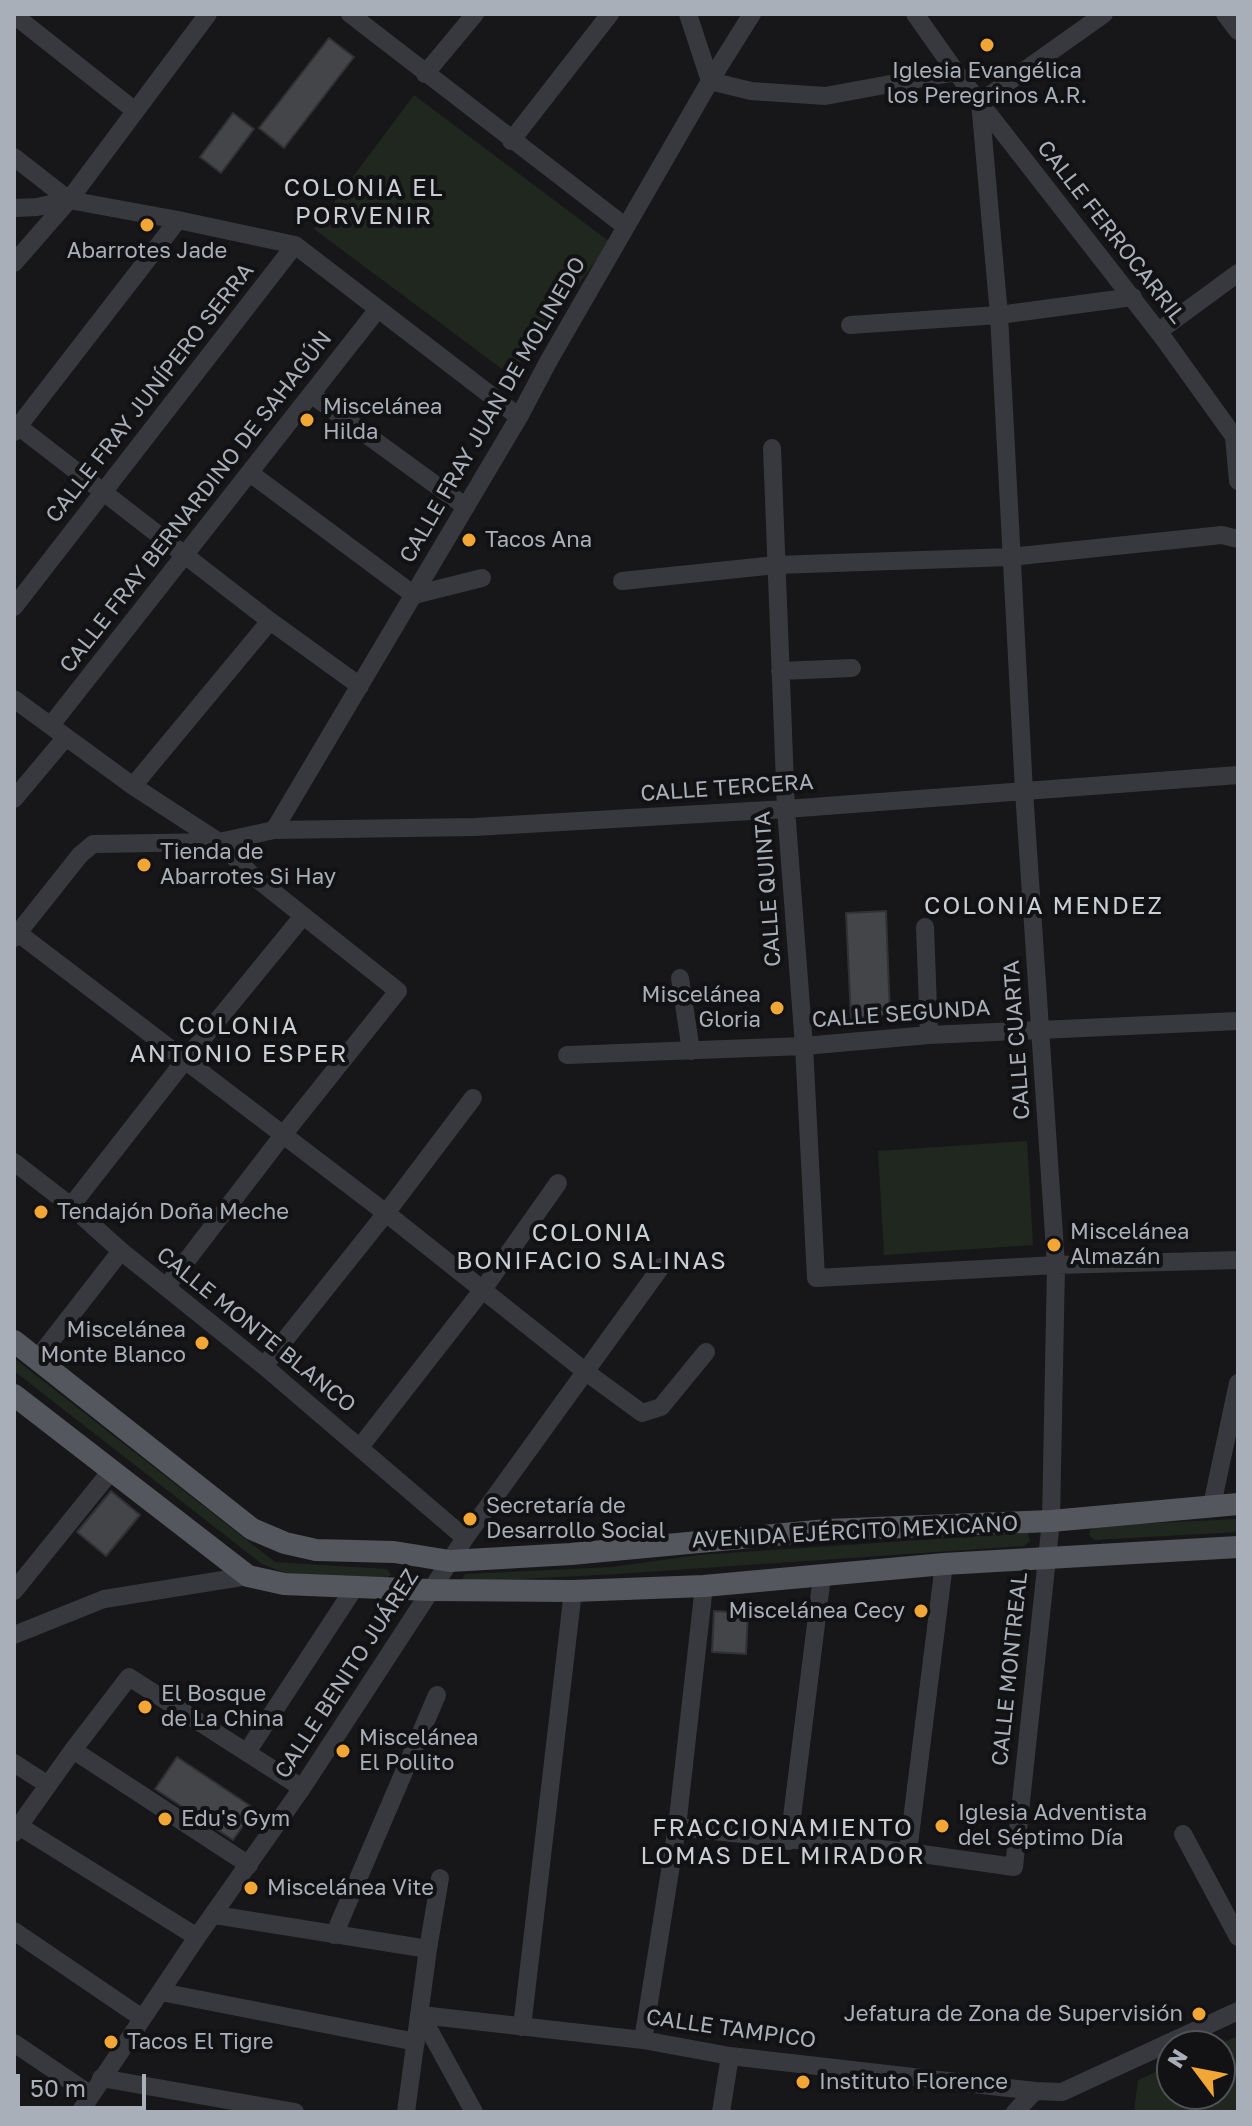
<!DOCTYPE html>
<meta charset="utf-8">
<style>
body{margin:0}
#map{position:relative;width:1252px;height:2126px;overflow:hidden;background:#171719;font-family:"Golos Text",sans-serif}
canvas{display:block}
.frame{position:absolute;inset:0;border:16px solid #a9afb9;pointer-events:none}
.north{position:absolute;left:1156px;top:2030px;width:80px;height:80px;box-sizing:border-box;background:#121214;border:2px solid #4e5156;border-radius:50%;rotate:302deg;font-size:22px;font-weight:700;line-height:32px;text-align:center;color:#a9afb9}
.north::after{content:'';display:block;margin:auto;width:28px;height:36px;background:#f2a636;clip-path:polygon(50% 0,100% 100%,50% 72%,0 100%)}
.scale{position:absolute;left:16px;top:2074px;width:130px;height:36px;box-sizing:border-box;border:4px solid #a9afb9;border-top:0;padding-left:10px;font-size:24px;line-height:28px;white-space:nowrap;color:#a9afb9;-webkit-text-stroke:6px #121214;paint-order:stroke}
</style>
<div id="map">
<canvas width="1252" height="2126"></canvas>
<div class="frame"></div>
<div class="north">N</div>
<div class="scale">50 m</div>
</div>
<script>
const c = document.querySelector('canvas').getContext('2d');
c.lineJoin = 'round';
function fill(path, color) { c.fillStyle = color; c.fill(path, 'evenodd'); }
const poly = rows => new Path2D(rows.map(r => 'M' + r).join(''));
function trace(path, color, width, dash) { c.strokeStyle = color; c.lineWidth = width; c.lineCap = dash ? 'butt' : 'round'; c.setLineDash(dash || []); c.stroke(path); }
function drawText(font, color, halo, rows, align = 'center') {
  c.font = font + ' "Golos Text",sans-serif'; c.lineWidth = 8; c.setLineDash([]); c.textBaseline = 'middle'; c.strokeStyle = halo; c.fillStyle = color; for (const [text, x, y, turn = 0] of rows) {
    c.save(); c.translate(x, y); c.rotate((+turn || 0) * Math.PI / 180); c.textAlign = isNaN(turn) ? turn : align; if (halo) c.strokeText(text, 0, 0); c.fillText(text, 0, 0); c.restore();
  }
}
fill(poly([
 [414,95,610,242,510,375,314,229],
 [1027,1141,1033,1245,884,1255,878,1151],
 [14,1358,275,1562,387,1569,391,1575,386,1578,285,1573,262,1564,14,1371],
 [1238,1519,1238,1532,1094,1540,1089,1535,1090,1530,1095,1526],
 [1025,1533,1028,1533,1030,1541,1024,1546,617,1574,464,1582,462,1580,465,1574,612,1567,698,1555],
 [1238,2036,1238,2112,1134,2112,1138,2080,1172,2065,1172,2094,1220,2094,1220,2046,1215,2046]
]), '#1f271f');
const building = poly([
 [329,38,354,57,284,148,259,128,329,38],
 [233,113,254,129,221,173,200,157,233,113],
 [886,911,890,1015,851,1018,846,913,886,911],
 [111,1491,140,1515,106,1556,77,1532,111,1491],
 [714,1611,748,1613,746,1654,712,1652,714,1611],
 [177,1757,255,1809,233,1840,155,1789,177,1757]
]);
fill(building, '#434549');
trace(building, '#313135', 2);
trace(poly([
 [350,14,626,227],
 [688,14,710,81,751,91,825,96,956,72],
 [915,14,956,72,1164,339,1238,442],
 [1225,14,1238,31],
 [14,15,134,110],
 [425,74,475,14],
 [511,141,610,14],
 [14,157,69,200],
 [14,208,37,207,69,200,178,220,295,245,519,417],
 [14,263,69,200,208,14],
 [850,325,999,315,1133,297],
 [1159,331,1238,273],
 [312,395,466,507],
 [14,423,270,621,360,686],
 [14,432,178,220],
 [1234,437,1238,481],
 [772,448,786,809,804,1046,816,1278,1056,1265,1238,1260],
 [250,473,414,595,482,578],
 [622,581,776,565,1010,557,1222,535,1238,539],
 [14,607,295,245],
 [780,671,852,668],
 [14,699,133,786,219,842,252,875,398,991,283,1135,167,1286],
 [51,725,378,309],
 [133,786,270,621],
 [14,799,66,737],
 [274,830,519,417,548,362,710,81,752,14],
 [925,927,929,1035],
 [18,933,386,1213,586,1372,642,1413,661,1407,706,1352],
 [14,938,80,855,93,844,219,842,274,830,475,827,786,809,1238,775],
 [680,978,691,1051],
 [567,1055,804,1046,929,1035,1238,1021],
 [14,1162,71,1206,121,1251,264,1366,465,1538],
 [71,1206,186,1059,303,916],
 [37,1359,121,1251],
 [264,1366,386,1213,473,1098],
 [360,1447,484,1288,558,1183],
 [1212,1505,1238,1383],
 [14,1591,111,1471],
 [14,1635,104,1599,248,1576],
 [73,1750,249,1865],
 [247,1752,355,1587],
 [14,1763,48,1785],
 [19,1826,197,1937],
 [677,1827,908,1852,1014,1867,1051,1521,1056,1265,1024,791,999,315,980,102,1104,14],
 [14,1833,73,1750,129,1677,302,1788],
 [1183,1834,1238,1937],
 [789,1841,822,1576],
 [908,1852,944,1564],
 [215,1915,428,1949],
 [14,1931,142,2018],
 [334,1935,437,1695],
 [161,1992,416,2042],
 [421,2015,643,2040,730,2056,1035,2091,1062,2092,1238,2011],
 [421,2015,474,2112],
 [522,2027,573,1591],
 [643,2040,677,1827,704,1586],
 [14,2043,91,2095],
 [101,2078,295,2112],
 [80,2112,197,1937,302,1788,465,1538,661,1267],
 [406,2112,428,1949,440,1878],
 [721,2112,730,2056],
 [1015,2112,1035,2091]
]), '#38393e', 18);
trace(poly([
 [14,1341,252,1529,285,1543,316,1550,394,1552,450,1561,571,1554,827,1530,1051,1521,1238,1504],
 [14,1395,248,1576,284,1584,430,1590,573,1591,704,1586,944,1564,1238,1547]
]), '#54575d', 22);
for (const [x, y, r, color] of [
 [987,45,8,"#f2a636"],
 [147,225,8,"#f2a636"],
 [307,420,8,"#f2a636"],
 [469,540,8,"#f2a636"],
 [144,865,8,"#f2a636"],
 [777,1008,8,"#f2a636"],
 [41,1212,8,"#f2a636"],
 [1054,1245,8,"#f2a636"],
 [202,1343,8,"#f2a636"],
 [470,1519,8,"#f2a636"],
 [921,1611,8,"#f2a636"],
 [145,1707,8,"#f2a636"],
 [343,1751,8,"#f2a636"],
 [165,1819,8,"#f2a636"],
 [942,1826,8,"#f2a636"],
 [251,1888,8,"#f2a636"],
 [1199,2014,8,"#f2a636"],
 [111,2042,8,"#f2a636"],
 [803,2082,8,"#f2a636"]
]) { const dot = new Path2D(); dot.arc(x, y, r, 0, 2 * Math.PI); c.fillStyle = color; c.fill(dot); trace(dot, '#121214', 3); }
drawText('22px', '#a9afb9', '#121214', [
 ["Iglesia Evangélica",987,71,"center"],
 ["los Peregrinos A.R.",987,96,"center"],
 ["Abarrotes Jade",147,251,"center"],
 ["Miscelánea",323,407],
 ["Hilda",323,432],
 ["Tacos Ana",485,540],
 ["Tienda de",160,852],
 ["Abarrotes Si Hay",160,877],
 ["Miscelánea",761,995,"right"],
 ["Gloria",761,1020,"right"],
 ["Tendajón Doña Meche",57,1212],
 ["Miscelánea",1070,1232],
 ["Almazán",1070,1257],
 ["Miscelánea",186,1330,"right"],
 ["Monte Blanco",186,1355,"right"],
 ["Secretaría de",486,1506],
 ["Desarrollo Social",486,1531],
 ["Miscelánea Cecy",905,1611,"right"],
 ["El Bosque",161,1694],
 ["de La China",161,1719],
 ["Miscelánea",359,1738],
 ["El Pollito",359,1763],
 ["Iglesia Adventista",958,1813],
 ["del Séptimo Día",958,1838],
 ["Edu's Gym",181,1819],
 ["Miscelánea Vite",267,1888],
 ["Jefatura de Zona de Supervisión",1183,2014,"right"],
 ["Tacos El Tigre",127,2042],
 ["Instituto Florence",819,2082]
], 'left');
drawText('22px', '#a9afb9', '#121214', [
 ["CALLE FERROCARRIL",1111,232,52],
 ["CALLE FRAY JUNÍPERO SERRA",150,393,-52],
 ["CALLE FRAY JUAN DE MOLINEDO",493,410,-60],
 ["CALLE FRAY BERNARDINO DE SAHAGÚN",196,502,-52],
 ["CALLE TERCERA",727,788,-4],
 ["CALLE QUINTA",768,889,-94],
 ["CALLE SEGUNDA",901,1014,-4],
 ["CALLE CUARTA",1017,1040,-94],
 ["CALLE MONTE BLANCO",256,1330,39],
 ["AVENIDA EJÉRCITO MEXICANO",855,1532,-3],
 ["CALLE MONTREAL",1010,1669,-84],
 ["CALLE BENITO JUÁREZ",347,1674,-57],
 ["CALLE TAMPICO",731,2029,8]
]);
c.letterSpacing = '2px';
drawText('24px', '#caced5', '#121214', [
 ["COLONIA EL",364,188],
 ["PORVENIR",364,216],
 ["COLONIA MENDEZ",1044,906],
 ["COLONIA",239,1026],
 ["ANTONIO ESPER",239,1054],
 ["COLONIA",592,1233],
 ["BONIFACIO SALINAS",592,1261],
 ["FRACCIONAMIENTO",783,1828],
 ["LOMAS DEL MIRADOR",783,1856]
]);
c.letterSpacing = '0px';
</script>
